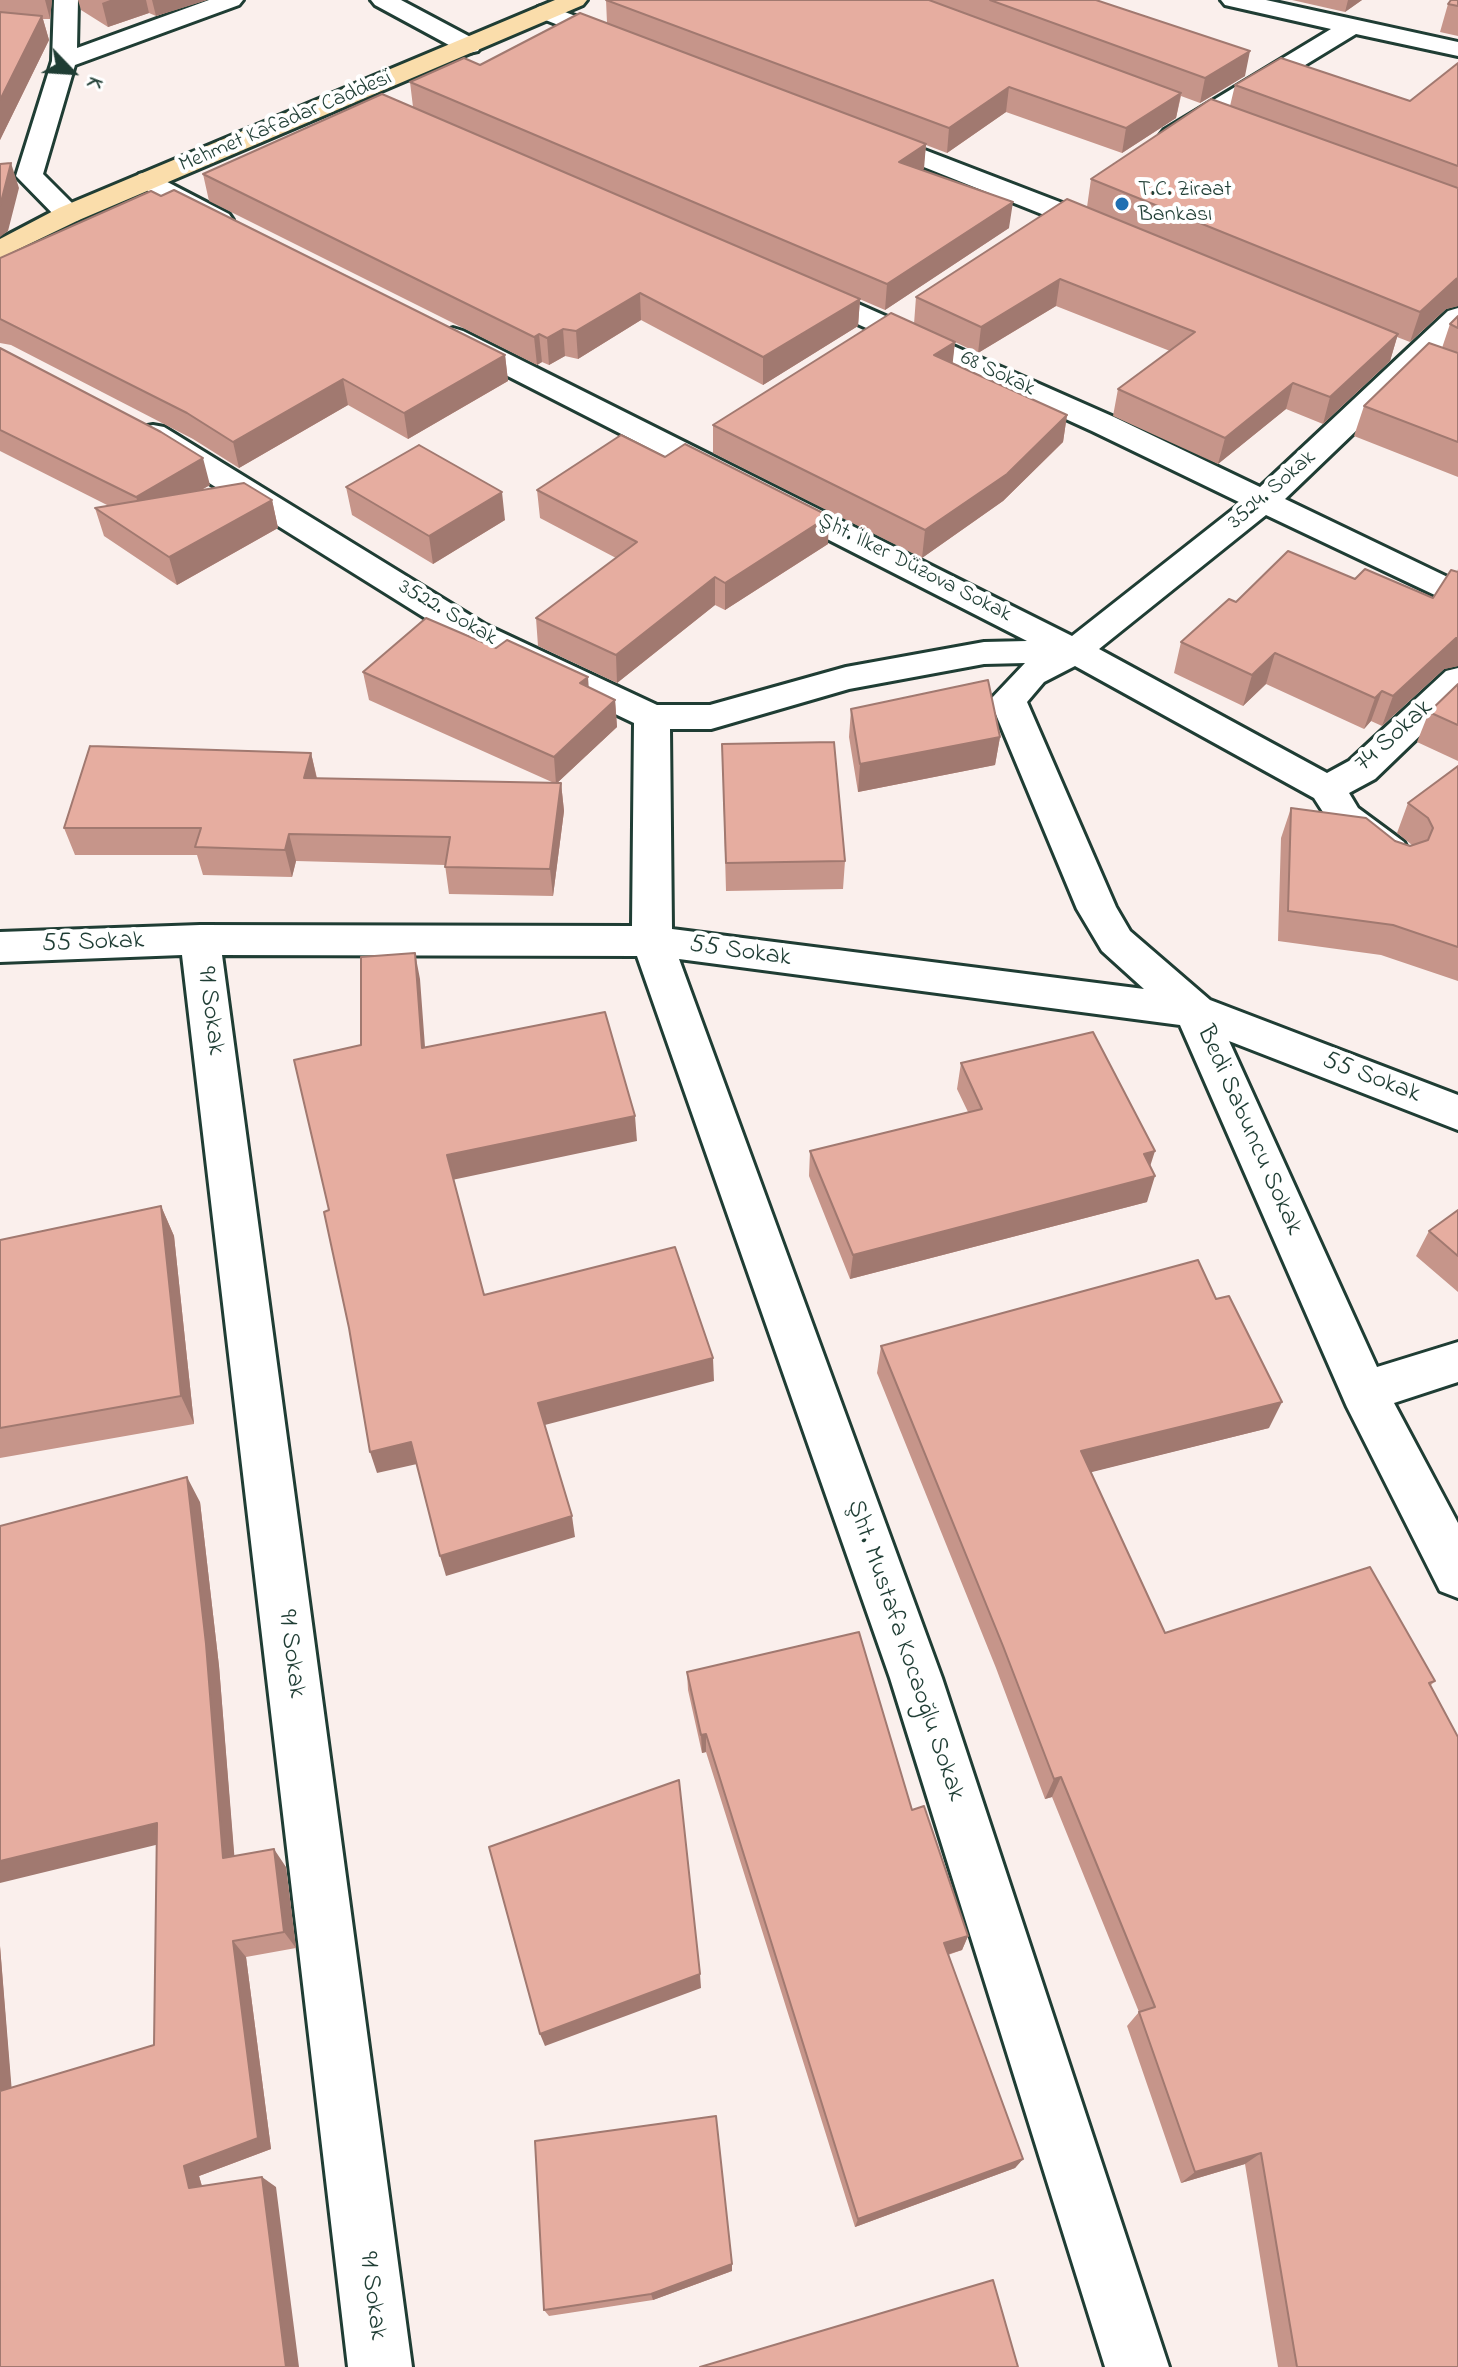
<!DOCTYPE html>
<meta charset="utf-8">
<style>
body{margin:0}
#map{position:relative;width:1458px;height:2367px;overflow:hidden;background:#faefec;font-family:"Indie Flower",sans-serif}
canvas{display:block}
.north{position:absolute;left:32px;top:32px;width:80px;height:80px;-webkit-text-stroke:6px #fff;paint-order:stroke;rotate:115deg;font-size:22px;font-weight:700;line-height:32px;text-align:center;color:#1f3d34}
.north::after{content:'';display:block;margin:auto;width:28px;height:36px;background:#1f3d34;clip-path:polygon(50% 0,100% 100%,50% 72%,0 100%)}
</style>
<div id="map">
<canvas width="1458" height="2367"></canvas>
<div class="north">K</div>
</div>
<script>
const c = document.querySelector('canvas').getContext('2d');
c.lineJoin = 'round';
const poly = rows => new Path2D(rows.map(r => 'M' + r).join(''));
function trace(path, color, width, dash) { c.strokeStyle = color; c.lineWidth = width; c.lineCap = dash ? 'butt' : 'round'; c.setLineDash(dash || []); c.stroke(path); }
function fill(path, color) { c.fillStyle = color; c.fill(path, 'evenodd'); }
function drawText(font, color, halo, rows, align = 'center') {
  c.font = font + ' "Indie Flower",sans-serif'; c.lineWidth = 8; c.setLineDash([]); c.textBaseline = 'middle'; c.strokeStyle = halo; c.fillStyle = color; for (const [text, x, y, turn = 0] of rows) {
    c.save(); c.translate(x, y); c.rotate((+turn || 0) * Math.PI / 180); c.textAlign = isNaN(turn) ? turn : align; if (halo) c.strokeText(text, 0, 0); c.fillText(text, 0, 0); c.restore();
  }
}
const minor = poly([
 [54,0,78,0,77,48,209,0,243,0,239,5,75,65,43,174,83,214,79,220,69,222,59,220,16,176,52,61,54,0],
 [371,0,401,0,478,41,481,46,478,51,469,53,460,51,375,5,371,0],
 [1221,0,1266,0,1458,42,1458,56,1356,34,1182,140,1164,140,1160,135,1164,130,1331,29,1225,5,1221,0],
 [546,5,632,37,635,42,632,47,614,47,538,17,534,12,538,7,546,5],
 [870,129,1117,224,1121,230,1117,236,1107,238,1097,236,861,142,857,137,861,132,870,129],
 [148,172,229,214,233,220,229,226,219,228,164,204,135,180,139,174,148,172],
 [804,280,1114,417,1260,487,1448,311,1458,308,1458,333,1285,499,1458,582,1458,606,1266,515,1099,649,1327,773,1349,761,1446,671,1458,668,1458,699,1375,779,1349,793,1358,808,1404,842,1409,852,1404,862,1390,865,1376,862,1332,826,1314,798,1075,666,1044,682,1027,702,1116,907,1130,931,1210,1000,1458,1095,1458,1130,1229,1041,1377,1367,1458,1342,1458,1382,1394,1403,1458,1523,1458,1598,1440,1591,1347,1407,1180,1025,679,959,942,1678,1169,2367,1105,2367,890,1678,637,956,222,955,412,2367,348,2367,182,955,0,962,0,932,200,925,632,926,634,723,462,641,142,441,137,434,142,427,153,425,164,427,486,625,657,705,710,705,846,667,984,642,1027,641,443,343,438,337,443,331,453,328,463,331,1072,636,1241,503,1092,431,794,295,790,289,794,283,804,280],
 [1025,663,990,700,1077,909,1102,951,1144,989,672,929,670,729,711,729,849,689,984,664,1025,663]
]);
const major = poly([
 [555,0,587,0,583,5,79,220,0,258,0,239,59,208,555,0]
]);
trace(minor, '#1f3d34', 6);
trace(major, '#1f3d34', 6);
fill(minor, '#fff');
fill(major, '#faddab');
fill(poly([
 [0,0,52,0,50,19,43,19,49,40,0,140],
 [78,0,207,0,156,16,149,13,108,27,81,10],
 [606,0,1096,0,1245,76,1200,103,1181,96,1176,118,1122,153,1006,112,947,153,926,145,923,170,1009,228,885,310,446,121,860,299,858,326,763,385,641,320,578,359,565,356,549,365,542,362,537,365,209,201,203,174,413,107,410,82,480,65,607,23],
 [1292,0,1362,0,1345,12],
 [1458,0,1458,36,1440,32,1448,4],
 [1458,63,1458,306,1446,309,1410,342,1397,337,1390,361,1323,424,1286,409,1218,464,1113,416,1118,389,1170,351,1056,306,978,353,955,342,952,363,1067,415,1063,442,1003,501,922,558,713,453,713,425,914,324,916,297,1087,207,1091,179,1230,106,1235,85,1410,101],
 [161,196,505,355,508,381,408,439,348,405,239,468,193,439,11,345,0,343,0,257,0,258],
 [1458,316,1458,477,1354,436,1364,406,1442,348,1450,324],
 [0,348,210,485,199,491,272,500,278,528,177,585,104,536,95,508,109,506,0,451],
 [346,487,505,520,433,564,352,515],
 [537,490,828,544,725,610,715,605,617,683,538,646,536,618,616,558,540,518],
 [1458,569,1458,666,1444,669,1382,726,1371,721,1364,729,1266,684,1243,706,1174,673,1181,642,1236,602,1355,579,1433,598,1457,572],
 [363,672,588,687,615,700,617,727,557,783,561,783,564,811,553,896,449,894,445,865,296,861,292,877,203,875,197,855,75,855,64,828,311,753,317,778,554,783,369,700],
 [1458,684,1458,761,1417,742,1429,712],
 [851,709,1000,737,995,765,858,792,849,737],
 [722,744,845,861,843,889,726,891],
 [1458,766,1458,981,1381,955,1278,941,1281,838,1291,808,1410,846,1412,845,1397,833,1408,803],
 [961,1063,1150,1166,1147,1202,850,1279,809,1176,810,1151,968,1112,957,1089],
 [161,1206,174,1236,194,1424,0,1458,0,1240],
 [1458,1210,1458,1292,1416,1256,1429,1231],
 [881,1346,1269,1428,1090,1472,1165,1633,1435,1681,1430,1686,1458,2367,1278,2367,1245,2164,1181,2183,1127,2026,1139,2012,1052,1797,1045,1799,996,1668,877,1373],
 [200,1502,219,1666,234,1856,286,1867,296,1948,246,1957,271,2149,199,2176,202,2186,276,2187,0,2367,0,1946,11,2088,154,2045],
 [687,1672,912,1810,968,1936,962,1950,948,1955,1023,2159,1015,2168,855,2227,706,1752,702,1753,688,1690],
 [732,2271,653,2300,549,2316,544,2310]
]), '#c6958a');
fill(poly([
 [45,0,52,0,50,19],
 [110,0,146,0,149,13,108,27,102,3],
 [152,0,207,0,156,16],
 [1348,0,1362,0,1345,12],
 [42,16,49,40,0,140,0,100],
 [1250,51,1245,76,1200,103,1205,78],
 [1009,87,1006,112,947,153,949,128],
 [1181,93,1176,118,1122,153,1126,128],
 [926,144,924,169,898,187,899,162],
 [11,163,19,188,8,231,0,237,0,206],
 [1013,202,1009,228,885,310,887,284],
 [1458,278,1458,306,1446,309,1410,342,1420,312,1456,279],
 [1060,279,1056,306,978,353,981,327],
 [640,293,641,320,578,359,576,331],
 [860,299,858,326,763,385,763,357],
 [563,329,565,356,549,365,547,338],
 [539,334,542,362,537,365,534,337],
 [1398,334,1390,361,1323,424,1330,397],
 [955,342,952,369,934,355],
 [505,355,508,381,408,439,404,413],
 [343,379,348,405,239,468,233,442],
 [1293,383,1286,409,1218,464,1225,438],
 [1067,415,1063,442,1003,501,922,558,925,530],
 [203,458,210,485,144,523,136,497],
 [502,492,505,520,433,564,429,536],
 [272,500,278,528,177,585,169,557],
 [829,516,828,544,725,610,725,583],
 [715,577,715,605,617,683,616,655],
 [1456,638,1458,638,1458,666,1444,669,1382,726,1393,696],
 [1275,653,1266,684,1243,706,1252,675],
 [588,677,590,705,580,683],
 [1382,691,1371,721,1364,729,1375,698],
 [615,700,617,727,556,784,554,757],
 [1000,737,995,765,858,792,860,764],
 [311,753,317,780,304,778],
 [561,783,564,811,553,896,550,869],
 [289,834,296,861,292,877,285,850],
 [415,953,420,979,427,1074,422,1048],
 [635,1116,637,1141,452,1180,447,1155],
 [1155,1151,1147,1176,1144,1154],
 [1155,1176,1147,1202,850,1279,853,1255],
 [161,1206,174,1236,194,1424,181,1396],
 [713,1358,714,1381,541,1426,538,1403],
 [1282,1402,1269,1428,1072,1477,1081,1451],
 [411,1442,417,1464,377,1473,370,1452],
 [187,1477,200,1502,219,1666,236,1876,223,1858],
 [572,1516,575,1537,446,1576,440,1556],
 [706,1734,706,1752,702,1753,701,1735],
 [1061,1777,1052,1797,1045,1799,1054,1779],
 [157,1823,172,1841,0,1883,0,1861],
 [274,1849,286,1867,296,1948,284,1932],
 [968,1936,962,1950,939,1957,944,1943],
 [233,1941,246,1957,271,2149,199,2176,205,2197,189,2188,184,2166],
 [0,1946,13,2105,0,2098],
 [700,1974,701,1988,545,2046,540,2034],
 [1261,2153,1245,2164,1181,2183,1195,2172],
 [1023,2159,1015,2168,855,2227,858,2219],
 [262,2177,276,2187,299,2367,286,2367],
 [732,2264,732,2271,653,2300,651,2294]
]), '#a17970');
const building = poly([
 [606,0,929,0,1181,93,1126,128,1009,87,949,128,606,0],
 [990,0,1096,0,1250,51,1205,78,990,0],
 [1451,0,1458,0,1458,6,1448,4,1451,0],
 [0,12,42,16,0,100,0,12],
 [580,13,926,144,899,162,1013,202,887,284,410,82,464,58,480,65,580,13],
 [1281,58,1410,101,1458,63,1458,166,1235,85,1281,58],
 [382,94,860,299,763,357,640,293,576,331,563,329,547,338,539,334,534,337,203,174,382,94],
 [1211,99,1458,188,1458,278,1456,279,1420,312,1091,179,1211,99],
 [11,163,0,206,0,164,11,163],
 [174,190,505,355,404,413,343,379,233,442,187,413,0,319,0,258,151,191,161,196,174,190],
 [1067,199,1398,334,1330,397,1293,383,1225,438,1118,389,1195,332,1060,279,981,327,916,297,1067,199],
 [891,313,955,342,934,355,1067,415,1007,474,925,530,713,425,891,313],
 [1458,316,1458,328,1450,324,1458,316],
 [1429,343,1458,353,1458,442,1364,406,1429,343],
 [0,348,161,432,203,458,136,497,0,430,0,348],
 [621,435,665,457,685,444,829,516,725,583,715,577,616,655,536,618,637,542,537,490,621,435],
 [419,445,502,492,429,536,346,487,419,445],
 [244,483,272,500,169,557,95,508,244,483],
 [1288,551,1355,579,1365,569,1433,598,1451,570,1458,572,1458,638,1456,638,1393,696,1382,691,1375,698,1275,653,1252,675,1181,642,1229,599,1236,602,1288,551],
 [426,618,496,648,507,640,588,677,580,683,615,700,554,757,363,672,426,618],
 [988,680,1000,737,860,764,851,709,988,680],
 [1458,684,1458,725,1429,712,1458,684],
 [834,742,845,861,726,863,722,744,834,742],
 [90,746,311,753,304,778,561,783,550,869,445,867,450,837,289,834,285,850,195,847,201,828,64,828,90,746],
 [1458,766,1458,947,1393,925,1288,911,1291,808,1366,818,1395,841,1410,846,1428,840,1433,828,1428,818,1408,803,1458,766],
 [415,953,422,1048,605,1012,635,1116,447,1155,484,1295,675,1247,713,1358,538,1403,572,1516,440,1556,411,1442,370,1452,349,1328,324,1212,329,1210,294,1060,361,1045,361,957,415,953],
 [1093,1032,1155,1151,1144,1154,1155,1176,853,1255,810,1151,982,1109,961,1063,1093,1032],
 [161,1206,181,1396,0,1428,0,1240,161,1206],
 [1458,1210,1458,1256,1429,1231,1458,1210],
 [1198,1260,1216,1299,1229,1296,1282,1402,1081,1451,1165,1633,1370,1567,1435,1681,1429,1683,1458,1737,1458,2367,1297,2367,1261,2153,1195,2172,1139,2012,1155,2007,1061,1777,1054,1779,1003,1646,881,1346,1198,1260],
 [187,1477,206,1644,223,1858,274,1849,284,1932,233,1941,258,2138,184,2166,189,2188,262,2177,286,2367,0,2367,0,2091,154,2045,157,1823,0,1861,0,1526,187,1477],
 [859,1632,912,1810,924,1806,968,1936,944,1943,1023,2159,858,2219,706,1734,701,1735,687,1672,859,1632],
 [679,1780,700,1974,540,2034,489,1847,679,1780],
 [716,2116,732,2264,651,2294,544,2310,535,2141,716,2116],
 [993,2280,1018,2367,700,2367,993,2280]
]);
fill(building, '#e6ada0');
trace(building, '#a17970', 2);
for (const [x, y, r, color] of [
 [1122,204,8,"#1f6fb2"]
]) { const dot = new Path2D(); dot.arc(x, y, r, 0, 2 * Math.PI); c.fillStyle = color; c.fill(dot); trace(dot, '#fff', 3); }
drawText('22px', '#1f3d34', '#fff', [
 ["Mehmet Kafadar Caddesi",286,123,-23],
 ["68 Sokak",997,375,25],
 ["3524. Sokak",1273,491,-41],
 ["Şht. İlker Düzova Sokak",914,569,27],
 ["3522. Sokak",447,614,30]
]);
drawText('22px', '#1f3d34', '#fff', [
 ["T.C. Ziraat",1138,191],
 ["Bankası",1138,216]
], 'left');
drawText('26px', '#1f3d34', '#fff', [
 ["74 Sokak",1395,737,-42],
 ["55 Sokak",93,944,-2],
 ["55 Sokak",740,953,8],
 ["91 Sokak",209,1011,83],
 ["55 Sokak",1371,1079,21],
 ["Bedi Sabuncu Sokak",1248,1131,66],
 ["Şht. Mustafa Kocaoğlu Sokak",904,1651,71],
 ["91 Sokak",290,1654,83],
 ["91 Sokak",371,2296,83]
]);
</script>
